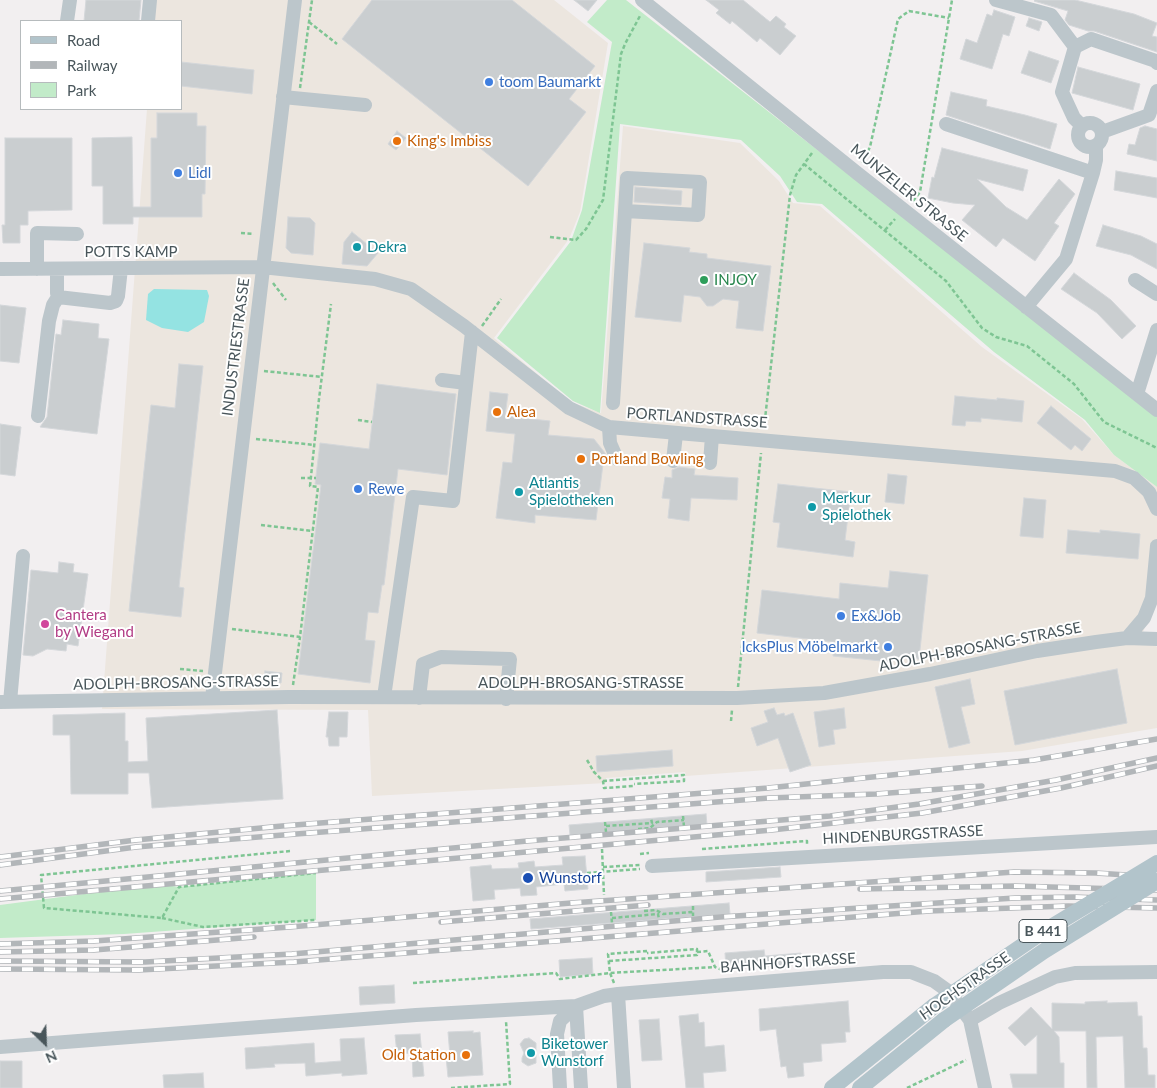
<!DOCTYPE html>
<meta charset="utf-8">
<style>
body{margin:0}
#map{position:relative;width:1157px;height:1088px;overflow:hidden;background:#f2eff0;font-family:Lato,sans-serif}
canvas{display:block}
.legend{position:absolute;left:20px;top:20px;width:162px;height:90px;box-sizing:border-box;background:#fff;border:1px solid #b6bbbd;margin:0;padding:6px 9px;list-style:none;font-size:15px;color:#49565b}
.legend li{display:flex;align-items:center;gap:10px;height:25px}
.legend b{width:25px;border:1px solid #b6bbbd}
.north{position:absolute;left:20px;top:1018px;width:50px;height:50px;-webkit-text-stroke:4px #fff;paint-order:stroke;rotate:156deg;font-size:14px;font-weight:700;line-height:20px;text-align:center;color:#49565b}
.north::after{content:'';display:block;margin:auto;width:18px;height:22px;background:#49565b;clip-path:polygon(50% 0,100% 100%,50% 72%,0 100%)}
</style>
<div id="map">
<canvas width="1157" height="1088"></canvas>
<ul class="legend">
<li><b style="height:6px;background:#b2c4cb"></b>Road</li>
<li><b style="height:6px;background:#b2b6b9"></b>Railway</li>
<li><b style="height:14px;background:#c2ebc9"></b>Park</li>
</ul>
<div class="north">N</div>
</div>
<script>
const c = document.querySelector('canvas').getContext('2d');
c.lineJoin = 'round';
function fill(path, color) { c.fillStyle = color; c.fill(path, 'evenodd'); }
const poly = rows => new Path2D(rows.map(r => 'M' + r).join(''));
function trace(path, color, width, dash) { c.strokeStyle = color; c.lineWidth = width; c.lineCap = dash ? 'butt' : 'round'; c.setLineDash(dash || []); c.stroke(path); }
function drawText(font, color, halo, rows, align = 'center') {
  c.font = font + ' Lato,sans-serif'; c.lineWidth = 4; c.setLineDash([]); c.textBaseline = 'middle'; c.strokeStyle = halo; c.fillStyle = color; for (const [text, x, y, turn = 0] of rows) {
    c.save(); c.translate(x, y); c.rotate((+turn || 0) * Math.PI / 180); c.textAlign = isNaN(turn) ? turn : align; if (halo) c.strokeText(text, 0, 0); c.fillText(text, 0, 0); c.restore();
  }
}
fill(poly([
 [155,0,554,0,608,43,580,212,569,239,494,338,571,402,601,413,623,126,740,143,779,181,793,203,820,206,982,347,1082,419,1114,455,1157,487,1157,598,1143,632,1157,647,1157,728,1022,751,686,776,685,772,606,778,606,783,372,796,368,710,102,709,147,109,181,109,181,21,154,21]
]), '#ece6df');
fill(poly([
 [607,0,626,0,1157,416,1157,487,1114,455,1085,420,994,352,822,204,797,202,780,176,741,140,620,124,600,413,573,401,497,338,571,241,582,210,612,42,587,22],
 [316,873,316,920,124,934,0,938,0,905,160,884,179,887]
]), '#c2ebc9');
fill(poly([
 [154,289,207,290,209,296,204,322,188,332,162,328,146,320,148,294]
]), '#94e3e2');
const building = poly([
 [86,0,141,0,139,21,84,21,86,0],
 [372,0,512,0,595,66,569,99,586,112,528,186,342,39,372,0],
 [574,0,597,0,588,11,574,0],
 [706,0,743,0,770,22,776,16,786,24,784,27,796,36,780,55,760,38,757,42,732,21,730,24,716,13,719,10,706,0],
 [1035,0,1075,0,1134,14,1157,23,1152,36,1157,37,1157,52,1094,31,1088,31,1069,25,1065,20,1068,11,1034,1,1035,0],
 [994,10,1015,17,1009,36,1003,34,992,69,960,59,966,39,977,43,987,14,992,16,994,10],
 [1029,18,1042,22,1039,31,1026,26,1029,18],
 [1029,51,1059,61,1051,83,1021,73,1029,51],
 [181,62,254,70,252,94,181,86,181,62],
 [1078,67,1140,84,1133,110,1072,93,1078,67],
 [951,92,987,100,986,106,1025,115,1057,124,1050,149,946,115,951,92],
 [157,113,197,113,197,126,206,126,205,194,202,194,202,217,133,217,133,224,103,224,103,186,92,186,92,138,132,137,133,207,151,207,151,138,157,138,157,113],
 [1145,126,1157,129,1157,161,1127,154,1129,144,1135,145,1140,128,1145,126],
 [397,131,406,138,396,150,388,144,397,131],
 [5,138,72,138,72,210,28,211,28,225,20,225,20,243,3,243,2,225,5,225,5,138],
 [942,148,1028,170,1023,191,977,179,1006,207,1027,220,1059,179,1075,194,1054,223,1059,226,1035,261,1003,238,996,247,962,220,975,205,953,203,928,198,932,177,934,178,942,148],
 [1116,171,1157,178,1157,198,1114,190,1116,171],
 [635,187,682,191,681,205,634,202,635,187],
 [288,217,310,218,315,223,313,255,291,253,286,248,288,217],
 [1103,225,1141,236,1157,244,1157,269,1131,255,1096,246,1103,225],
 [352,232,378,253,367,266,342,264,344,242,352,232],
 [644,243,690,248,689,252,707,254,707,258,771,266,763,331,736,328,739,301,723,299,713,306,707,306,700,297,684,295,681,322,635,317,644,243],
 [1074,273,1111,300,1136,326,1122,339,1097,313,1061,289,1074,273],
 [0,305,26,308,19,363,0,361,0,305],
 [63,320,99,324,98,338,109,339,97,434,40,427,47,417,56,334,61,335,63,320],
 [179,364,203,366,179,587,184,588,181,617,129,611,151,405,175,408,179,364],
 [377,384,456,394,447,475,398,469,384,585,382,585,378,613,368,612,365,640,375,641,370,683,298,674,321,485,315,484,320,443,369,449,377,384],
 [490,392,508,394,505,416,550,421,548,435,594,439,605,453,608,460,603,464,596,520,535,515,535,523,496,518,503,462,512,463,515,434,486,431,490,392],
 [955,396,997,400,997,398,1024,401,1022,422,981,418,981,422,966,421,965,426,952,425,955,396],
 [1051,406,1091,439,1082,451,1075,445,1071,450,1037,423,1051,406],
 [0,424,21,427,15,476,0,474,0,424],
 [679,467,695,469,694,475,738,478,737,500,691,498,689,521,668,518,670,499,662,498,665,477,672,478,672,470,679,467],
 [888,474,907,476,904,504,885,502,888,474],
 [778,484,851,492,845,540,855,542,853,557,777,547,780,523,773,522,778,484],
 [1024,498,1046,500,1043,538,1020,536,1024,498],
 [1068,530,1100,533,1100,530,1140,534,1138,559,1066,553,1068,530],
 [59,562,74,564,73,572,88,574,78,646,67,644,66,651,47,649,33,656,23,655,31,570,58,573,59,562],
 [890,571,928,575,919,659,891,657,891,662,833,656,834,642,757,633,762,590,839,599,840,583,888,588,890,571],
 [1117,669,1127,723,1015,745,1004,691,1117,669],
 [265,671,282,673,281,683,264,681,265,671],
 [970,679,975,704,961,707,970,743,949,748,935,687,970,679],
 [774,708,777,715,784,713,785,716,793,713,811,765,790,772,778,738,757,746,751,728,768,722,764,711,774,708],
 [844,708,846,728,833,730,835,744,819,747,814,712,844,708],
 [277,710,283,799,152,808,149,773,128,773,128,794,71,794,70,735,53,735,53,715,125,713,125,741,128,741,128,762,148,761,146,718,277,710],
 [329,712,348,712,347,737,339,737,339,746,329,746,328,737,326,737,329,712],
 [672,750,673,766,597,772,596,756,672,750],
 [706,814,707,825,570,835,569,825,706,814],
 [585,856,588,889,565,891,564,884,536,887,537,895,521,896,520,888,494,890,495,899,473,901,470,867,491,865,492,869,519,868,518,863,534,861,535,867,563,865,562,857,585,856],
 [780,867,781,877,706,882,706,872,780,867],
 [729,903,730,914,531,929,530,919,729,903],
 [764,950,765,956,801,953,802,964,726,969,725,953,764,950],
 [592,958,593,974,560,977,559,960,592,958],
 [394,985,395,1003,360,1005,359,987,394,985],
 [848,1001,850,1032,845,1032,846,1042,821,1044,822,1061,803,1063,804,1076,788,1078,786,1066,781,1067,776,1029,760,1031,759,1009,848,1001],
 [1107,1001,1107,1003,1137,1002,1138,1016,1142,1016,1143,1048,1147,1048,1148,1075,1155,1075,1155,1088,1125,1088,1123,1036,1096,1037,1097,1088,1087,1088,1086,1031,1054,1031,1059,1037,1060,1063,1064,1063,1064,1088,1013,1088,1010,1074,1037,1074,1037,1035,1025,1046,1008,1028,1031,1007,1052,1029,1052,1003,1085,1004,1085,1002,1107,1001],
 [698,1014,699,1023,704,1022,705,1047,724,1045,726,1071,703,1073,704,1088,686,1088,679,1016,698,1014],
 [659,1019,662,1060,642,1061,639,1020,659,1019],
 [473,1031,473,1033,480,1032,483,1075,448,1077,446,1057,450,1056,448,1032,473,1031],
 [420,1034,424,1076,413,1077,412,1053,397,1054,395,1035,420,1034],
 [364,1038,367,1074,342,1076,342,1073,306,1076,305,1063,274,1064,275,1067,246,1069,245,1048,314,1043,315,1063,341,1061,340,1039,364,1038],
 [529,1038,536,1043,536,1063,528,1066,522,1062,522,1058,524,1053,520,1044,524,1039,529,1038],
 [0,1061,22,1061,22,1088,0,1088,0,1061],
 [203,1073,204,1088,164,1088,163,1075,203,1073]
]);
fill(building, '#caced0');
trace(building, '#d4d7da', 1);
trace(poly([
 [309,22,337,44],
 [300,88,312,0],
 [812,153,804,164,946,281,982,328,996,337,1027,346,1074,384,1104,422,1157,448],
 [862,163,870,147,898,19,909,11,949,18],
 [913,201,920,192,952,0],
 [885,230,895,219],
 [241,233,254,234],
 [550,237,576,240,586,229,603,200,621,54,625,44,641,14],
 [273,283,286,300],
 [482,326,501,299],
 [264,371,322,377],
 [358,420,372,422],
 [764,428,790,195,796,175,804,164],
 [256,439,315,445],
 [301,478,316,478],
 [261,525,312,531],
 [232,629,300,637,318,487,310,486,319,399,331,304],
 [180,669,203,671],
 [293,685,300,637],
 [738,687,761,453],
 [731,721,732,710],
 [587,760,594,772,603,781,604,788,634,786],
 [603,781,684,775,684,781,634,784],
 [683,816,684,827],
 [605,822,606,832],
 [606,826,652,823,651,818],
 [638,829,650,828,657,822,684,820],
 [602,849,604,895],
 [702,849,807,841,807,845],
 [290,851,41,875,44,908,162,918,179,887,316,873],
 [640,854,649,853],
 [603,867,640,865],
 [587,873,640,869],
 [693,906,693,916],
 [644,911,656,910,663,914,693,912],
 [611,912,612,923],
 [162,918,203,927,316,920],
 [612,918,658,914,659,919],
 [697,952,708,951,715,967,725,971],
 [609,961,697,955,697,949,647,953],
 [413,983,556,973,560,979,610,973,715,967],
 [614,983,610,973,608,954,647,951],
 [451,1088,510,1084,506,1021],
 [907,1088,966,1060]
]), '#7ec593', 2.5, [4, 2.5]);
trace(poly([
 [642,0,857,173,1157,410],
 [996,0,1051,15,1075,47],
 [67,21,70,0],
 [148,21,150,0],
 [283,97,365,105],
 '1078 135a12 12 0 1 1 24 0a12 12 0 1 1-24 0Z',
 [946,124,1093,173],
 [1082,126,1074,118,1062,92,1075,47,1091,39,1156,61,1157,63],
 [1102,132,1149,115,1157,91],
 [0,269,262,267,375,279,411,289,464,326,569,408,609,427,1115,471,1134,478,1149,492,1157,509],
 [37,269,37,233,77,234],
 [57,269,57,293,58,297,110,303,116,301,118,296,121,268],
 [1135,280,1157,294],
 [1026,307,1066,259,1093,173,1096,160,1096,146],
 [442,380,466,383],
 [1137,394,1157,330],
 [613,403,625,211,627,178,700,182,698,215,625,211],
 [38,416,49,321,53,305,58,297],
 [609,427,610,443,617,459],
 [673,461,676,434],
 [710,463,712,436],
 [1127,638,1144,618,1152,598,1157,546],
 [384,697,413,497,453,501,472,332],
 [212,698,295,0],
 [419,698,423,664,441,657,510,659,506,699],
 [0,702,289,697,737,698,824,693,930,674,1037,651,1096,642,1127,638,1157,639],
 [10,702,23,556],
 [652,866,1157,837],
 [618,994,624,1088],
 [576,1006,581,1088],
 [970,1020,999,1003,1055,977,1075,973,1157,972],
 [0,1047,416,1015,576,1006,604,996,618,994,883,972,911,972,934,981,948,991,970,1020,985,1088],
 [560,1088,557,1034,560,1021,576,1006]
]), '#bcc6cb', 14);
trace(poly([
 [832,1088,934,1006],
 [860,1088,944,1020]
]), '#b2c4cb', 16);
const rail = poly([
 [0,857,136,840,282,826,768,788,1034,760,1157,739],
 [0,865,136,847,283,835,769,798,876,794,982,786],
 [860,889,1015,886,1157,890],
 [0,891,527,841,830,816,919,804,1056,780,1157,758],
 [0,899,772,830,922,813,1061,788,1157,766],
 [441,922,648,905],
 [0,944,94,941,290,927,571,903,1014,872,1096,873,1157,877],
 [0,952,94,950,254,937],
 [0,961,145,962,292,954,720,917,1015,898,1074,897,1157,900],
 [0,969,139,970,294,962,929,911,1068,906,1157,908]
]);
trace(rail, '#b2b6b9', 5.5);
trace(rail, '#fff', 4, [11]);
trace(poly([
 [934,1006,1041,933,1157,863],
 [944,1020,1044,951,1157,881]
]), '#b2c4cb', 16);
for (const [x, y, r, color] of [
 [489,82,5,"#3f7fe0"],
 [397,141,5,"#e8710a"],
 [178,173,5,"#3f7fe0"],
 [357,247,5,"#0f9aa8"],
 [704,280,5,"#2e9e5b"],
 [497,412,5,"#e8710a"],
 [581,459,5,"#e8710a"],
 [358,489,5,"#3f7fe0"],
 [519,492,5,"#0f9aa8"],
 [812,507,5,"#0f9aa8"],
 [841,616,5,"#3f7fe0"],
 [45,624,5,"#d1479c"],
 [888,647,5,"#3f7fe0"],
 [528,878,6,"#1a4fb4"],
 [531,1053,5,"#0f9aa8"],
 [466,1055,5,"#e8710a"]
]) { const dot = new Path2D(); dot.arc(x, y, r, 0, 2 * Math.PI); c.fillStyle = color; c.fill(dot); trace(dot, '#fff', 2); }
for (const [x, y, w] of [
 [1043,931,48]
]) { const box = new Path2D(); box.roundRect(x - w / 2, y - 11.5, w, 23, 4); c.fillStyle = '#fff'; c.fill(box); trace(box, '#49565b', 1); }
drawText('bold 14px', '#49565b', null, [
 ["B 441",1043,931]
]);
drawText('15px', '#366cbe', '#fff', [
 ["toom Baumarkt",499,82],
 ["Lidl",188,173],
 ["Rewe",368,489],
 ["Ex&Job",851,616],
 ["IcksPlus Möbelmarkt",878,647,"right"]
], 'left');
drawText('15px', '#c56008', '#fff', [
 ["King's Imbiss",407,141],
 ["Alea",507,412],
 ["Portland Bowling",591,459],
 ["Old Station",456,1055,"right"]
], 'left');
drawText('15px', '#49565b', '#fff', [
 ["MUNZELER STRASSE",909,193,39],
 ["POTTS KAMP",131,252],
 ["INDUSTRIESTRASSE",236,347,-83],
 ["PORTLANDSTRASSE",697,418,4],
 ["ADOLPH-BROSANG-STRASSE",980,647,-11],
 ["ADOLPH-BROSANG-STRASSE",176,683,-1],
 ["ADOLPH-BROSANG-STRASSE",581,683],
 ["HINDENBURGSTRASSE",903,835,-3],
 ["BAHNHOFSTRASSE",788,963,-4],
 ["HOCHSTRASSE",965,986,-35]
]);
drawText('15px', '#0d838f', '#fff', [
 ["Dekra",367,247],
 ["Atlantis",529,483],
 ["Spielotheken",529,500],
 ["Merkur",822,498],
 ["Spielothek",822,515],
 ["Biketower",541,1044],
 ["Wunstorf",541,1061]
], 'left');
drawText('15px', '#27864d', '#fff', [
 ["INJOY",714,280]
], 'left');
drawText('15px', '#b23c85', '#fff', [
 ["Cantera",55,615],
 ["by Wiegand",55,632]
], 'left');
drawText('15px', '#164399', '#fff', [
 ["Wunstorf",539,878]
], 'left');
</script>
